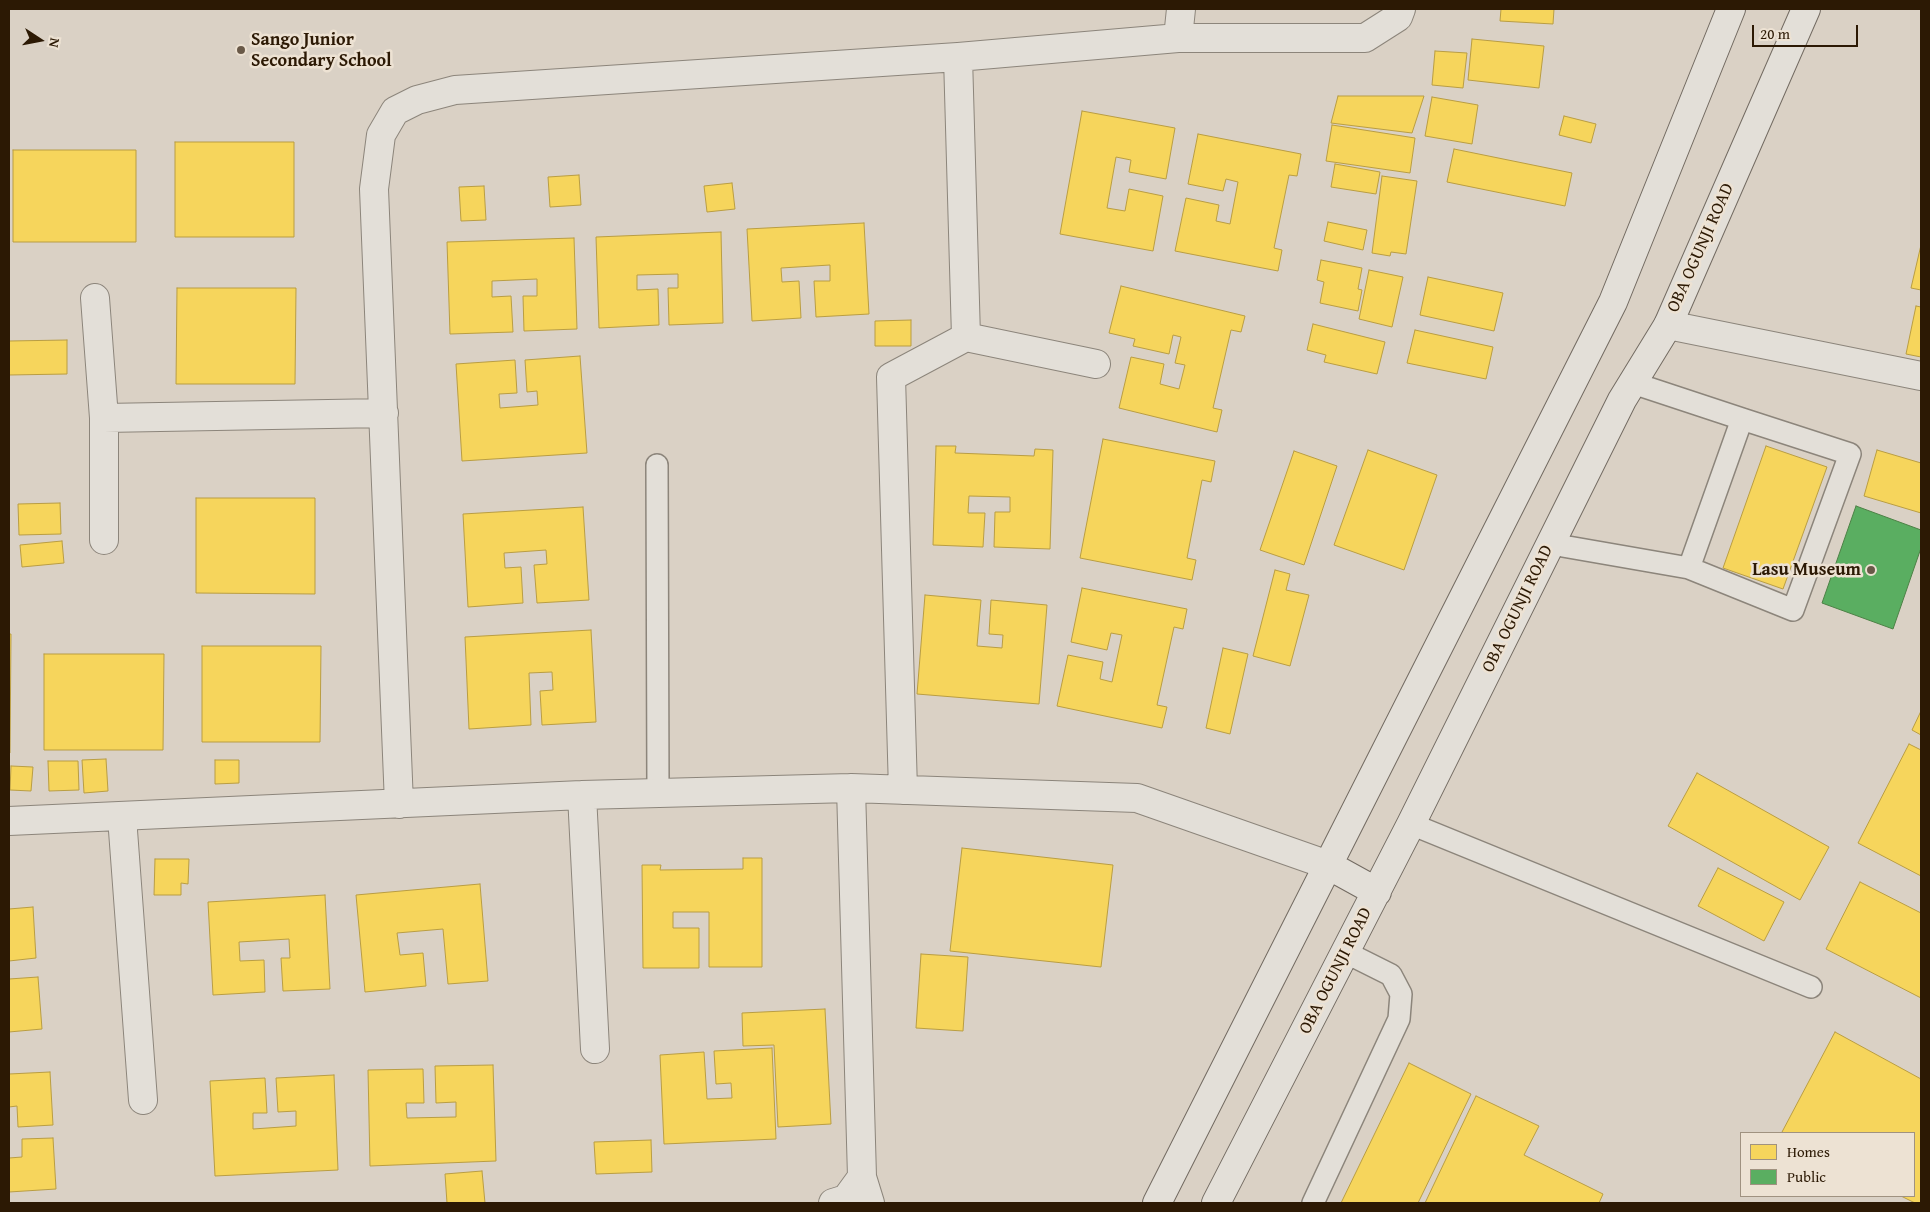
<!DOCTYPE html>
<style>
body{margin:0}
#map{position:relative;width:1930px;height:1212px;overflow:hidden;background:#dad1c5;font-family:"Gentium Book Plus",serif}
canvas{display:block}
.frame{position:absolute;inset:0;border:10px solid #2c1904;pointer-events:none}
.legend{position:absolute;left:1740px;top:1132px;width:175px;height:65px;box-sizing:border-box;background:#ede2d3;border:1px solid #a09280;margin:0;padding:6px 9px;list-style:none;font-size:15px;color:#2c1904}
.legend li{display:flex;align-items:center;gap:10px;height:25px}
.legend b{width:25px;border:1px solid #a09280}
.north{position:absolute;left:15px;top:15px;width:50px;height:50px;-webkit-text-stroke:4px #ede2d3;paint-order:stroke;rotate:101deg;font-size:14px;font-weight:700;line-height:20px;text-align:center;color:#2c1904}
.north::after{content:'';display:block;margin:auto;width:18px;height:22px;background:#2c1904;clip-path:polygon(50% 0,100% 100%,50% 72%,0 100%)}
.scale{position:absolute;left:1752px;top:25px;width:106px;height:22px;box-sizing:border-box;border:2px solid #2c1904;border-top:0;padding-left:6px;font-size:15px;line-height:18px;white-space:nowrap;color:#2c1904;-webkit-text-stroke:4px #ede2d3;paint-order:stroke}
</style>
<div id="map">
<canvas width="1930" height="1212"></canvas>
<div class="frame"></div>
<ul class="legend">
<li><b style="height:14px;background:#f6d55c"></b>Homes</li>
<li><b style="height:14px;background:#5aae61"></b>Public</li>
</ul>
<div class="north">N</div>
<div class="scale">20 m</div>
</div>
<script>
const c = document.querySelector('canvas').getContext('2d');
c.lineJoin = 'round';
function fill(path, color) { c.fillStyle = color; c.fill(path, 'evenodd'); }
const poly = rows => new Path2D(rows.map(r => 'M' + r).join(''));
function trace(path, color, width, dash) { c.strokeStyle = color; c.lineWidth = width; c.lineCap = dash ? 'butt' : 'round'; c.setLineDash(dash || []); c.stroke(path); }
function drawText(font, color, halo, rows, align = 'center') {
  c.font = font + ' "Gentium Book Plus",serif'; c.lineWidth = 5; c.setLineDash([]); c.textBaseline = 'middle'; c.strokeStyle = halo; c.fillStyle = color; for (const [text, x, y, turn = 0] of rows) {
    c.save(); c.translate(x, y); c.rotate((+turn || 0) * Math.PI / 180); c.textAlign = isNaN(turn) ? turn : align; if (halo) c.strokeText(text, 0, 0); c.fillText(text, 0, 0); c.restore();
  }
}
const homes = poly([
 [1501,9,1554,9,1553,24,1500,21,1501,9],
 [1472,39,1544,46,1539,88,1468,80,1472,39],
 [1435,51,1467,53,1463,88,1432,85,1435,51],
 [1338,96,1424,96,1412,133,1331,123,1338,96],
 [1432,97,1478,105,1472,144,1425,136,1432,97],
 [1082,111,1175,128,1166,179,1129,172,1131,160,1116,157,1107,208,1125,211,1129,189,1163,196,1153,251,1060,234,1082,111],
 [1564,116,1596,124,1591,143,1559,135,1564,116],
 [1332,125,1415,138,1410,173,1326,161,1332,125],
 [1198,134,1301,154,1297,176,1289,175,1274,248,1282,250,1278,271,1175,251,1186,198,1219,205,1216,221,1230,224,1238,182,1226,179,1223,191,1188,184,1198,134],
 [175,142,294,142,294,237,175,237,175,142],
 [1454,149,1572,173,1565,206,1447,182,1454,149],
 [13,150,136,150,136,242,13,242,13,150],
 [1335,164,1380,172,1376,194,1331,187,1335,164],
 [579,175,581,205,550,207,548,177,579,175],
 [1382,176,1417,181,1406,254,1391,252,1390,256,1372,253,1382,176],
 [732,183,735,209,707,212,704,186,732,183],
 [484,186,486,220,461,221,459,187,484,186],
 [1328,222,1367,230,1363,250,1324,241,1328,222],
 [864,223,869,314,816,317,814,281,830,281,830,265,781,268,782,282,799,281,801,318,752,321,747,229,864,223],
 [721,232,723,323,669,325,668,288,678,288,678,274,637,275,637,290,658,289,659,325,599,328,596,237,721,232],
 [574,238,577,329,524,331,523,296,537,296,537,279,492,281,492,297,511,296,513,332,450,334,447,242,574,238],
 [1921,245,1921,290,1911,288,1921,245],
 [1321,260,1362,268,1358,289,1362,290,1358,311,1320,303,1324,282,1317,280,1321,260],
 [1369,270,1403,277,1392,327,1359,319,1369,270],
 [1428,277,1503,293,1494,331,1420,315,1428,277],
 [1121,286,1245,316,1241,332,1231,330,1213,408,1222,410,1217,432,1119,408,1131,357,1164,364,1160,384,1179,389,1185,365,1175,363,1181,337,1173,335,1169,354,1133,346,1135,339,1109,333,1121,286],
 [177,288,296,288,295,384,176,384,177,288],
 [1916,306,1921,307,1921,357,1906,354,1916,306],
 [911,320,911,346,875,346,875,321,911,320],
 [1313,324,1385,342,1377,374,1324,362,1326,355,1307,350,1313,324],
 [1415,330,1493,347,1486,379,1407,363,1415,330],
 [67,340,67,374,9,375,9,341,67,340],
 [580,356,587,453,462,461,456,364,515,360,517,393,499,394,500,408,538,405,537,391,527,392,525,360,580,356],
 [1103,439,1215,461,1211,482,1202,480,1187,558,1196,560,1192,580,1080,558,1103,439],
 [936,446,956,446,955,453,1034,456,1035,449,1053,450,1050,549,994,547,995,512,1010,512,1010,497,969,496,968,513,985,513,983,547,933,545,936,446],
 [1766,446,1827,467,1783,589,1723,568,1766,446],
 [1368,450,1437,475,1404,570,1334,545,1368,450],
 [1877,450,1921,463,1921,513,1864,496,1877,450],
 [1294,451,1337,466,1304,565,1260,550,1294,451],
 [196,498,315,498,315,594,196,593,196,498],
 [60,503,61,534,19,535,18,504,60,503],
 [583,507,589,600,537,603,534,565,547,564,546,550,504,553,505,568,521,567,523,603,468,607,463,514,583,507],
 [62,541,64,563,22,567,20,545,62,541],
 [1275,570,1290,574,1286,590,1309,595,1290,666,1253,656,1275,570],
 [1082,588,1187,609,1183,629,1174,627,1157,705,1167,707,1162,728,1057,706,1068,655,1103,662,1100,679,1112,682,1122,635,1111,633,1107,650,1071,642,1082,588],
 [925,595,981,600,977,646,1002,648,1003,635,989,634,991,600,1047,605,1039,704,917,694,925,595],
 [591,630,596,722,542,725,540,691,553,690,552,672,529,673,531,725,469,729,465,637,591,630],
 [9,634,11,634,10,753,9,753,9,634],
 [202,646,321,646,320,742,202,742,202,646],
 [1223,648,1248,654,1230,734,1206,728,1223,648],
 [44,654,164,654,163,750,44,750,44,654],
 [1921,711,1921,735,1912,730,1921,711],
 [1909,744,1921,750,1921,876,1858,843,1909,744],
 [106,759,108,791,84,793,82,760,106,759],
 [215,760,239,760,239,783,215,784,215,760],
 [48,761,78,761,79,790,49,791,48,761],
 [11,766,33,767,31,791,10,790,11,766],
 [1697,773,1829,847,1800,900,1668,826,1697,773],
 [962,848,1113,865,1101,967,950,951,962,848],
 [743,858,762,858,762,967,709,967,709,912,673,912,673,928,699,928,699,968,643,968,642,865,661,865,660,870,743,869,743,858],
 [155,859,189,859,188,884,181,883,181,895,154,895,155,859],
 [1718,868,1784,902,1764,941,1698,906,1718,868],
 [1860,882,1921,913,1921,998,1826,949,1860,882],
 [480,884,488,981,448,984,443,929,397,933,400,955,423,953,426,986,365,992,356,895,480,884],
 [325,895,330,989,283,991,281,958,290,958,289,939,239,942,240,961,264,960,265,992,213,995,208,902,325,895],
 [33,907,36,958,9,961,9,909,33,907],
 [921,954,968,957,963,1031,916,1028,921,954],
 [38,977,42,1029,9,1032,9,979,38,977],
 [825,1009,831,1124,778,1127,774,1045,743,1046,742,1013,825,1009],
 [1835,1032,1921,1079,1921,1203,1915,1203,1901,1196,1914,1196,1914,1133,1785,1133,1782,1132,1835,1032],
 [772,1048,776,1139,664,1144,660,1055,704,1052,707,1099,732,1098,731,1083,716,1084,714,1051,772,1048],
 [1409,1063,1471,1094,1418,1203,1341,1203,1409,1063],
 [493,1065,496,1161,370,1166,368,1070,423,1069,424,1103,406,1103,407,1118,456,1117,456,1102,436,1103,435,1066,493,1065],
 [50,1072,53,1125,18,1127,17,1106,9,1107,9,1074,50,1072],
 [334,1075,338,1170,215,1176,210,1081,265,1078,267,1113,253,1113,253,1129,296,1126,296,1111,278,1112,276,1078,334,1075],
 [1476,1096,1539,1126,1524,1155,1603,1194,1599,1203,1425,1203,1476,1096],
 [53,1138,56,1189,9,1192,9,1158,22,1157,22,1139,53,1138],
 [651,1140,652,1172,596,1174,594,1142,651,1140],
 [482,1171,485,1203,447,1203,445,1174,482,1171]
]);
fill(homes, '#f6d55c');
trace(homes, '#b99d42', 1);
const public = poly([
 [1856,506,1921,530,1921,548,1893,629,1822,603,1856,506]
]);
fill(public, '#5aae61');
trace(public, '#4c8145', 1);
const lane = poly([
 [657,465,658,793],
 [1551,544,1689,568,1742,419,1633,383],
 [1689,568,1793,610,1850,454,1742,419],
 [1411,824,1811,987],
 [1313,1203,1399,1019,1401,994,1391,975,1345,952]
]);
const street = poly([
 [1178,38,1181,9],
 [958,57,966,337,1096,364],
 [95,298,104,418,104,540],
 [1668,325,1921,376],
 [104,418,384,413],
 [903,790,891,377,966,337],
 [582,795,595,1049],
 [399,804,374,189,381,135,395,111,417,100,455,90,958,57,1178,38,1365,38,1398,17,1401,9],
 [122,817,143,1100],
 [9,821,582,795,851,788,1137,798,1328,865],
 [862,1177,870,1203],
 [833,1203,846,1199,862,1177,851,788]
]);
const secondary = poly([
 [1328,865,1377,892],
 [1157,1203,1613,302,1731,9],
 [1216,1203,1411,824,1622,400,1668,325,1806,9]
]);
trace(lane, '#8c857b', 24);
trace(street, '#8c857b', 30);
trace(secondary, '#736b62', 30);
trace(lane, '#e3dfd8', 21);
trace(street, '#e3dfd8', 28);
trace(secondary, '#e3dfd8', 28);
for (const [x, y, r, color] of [
 [241,50,5,"#695948"],
 [1871,570,5,"#695948"]
]) { const dot = new Path2D(); dot.arc(x, y, r, 0, 2 * Math.PI); c.fillStyle = color; c.fill(dot); trace(dot, '#ede2d3', 2); }
drawText('bold 18px', '#2c1904', '#ede2d3', [
 ["Sango Junior",251,40],
 ["Secondary School",251,61],
 ["Lasu Museum",1861,570,"right"]
], 'left');
drawText('18px', '#2c1904', '#ede2d3', [
 ["OBA OGUNJI ROAD",1701,248,-66],
 ["OBA OGUNJI ROAD",1518,609,-64],
 ["OBA OGUNJI ROAD",1336,971,-63]
]);
</script>
